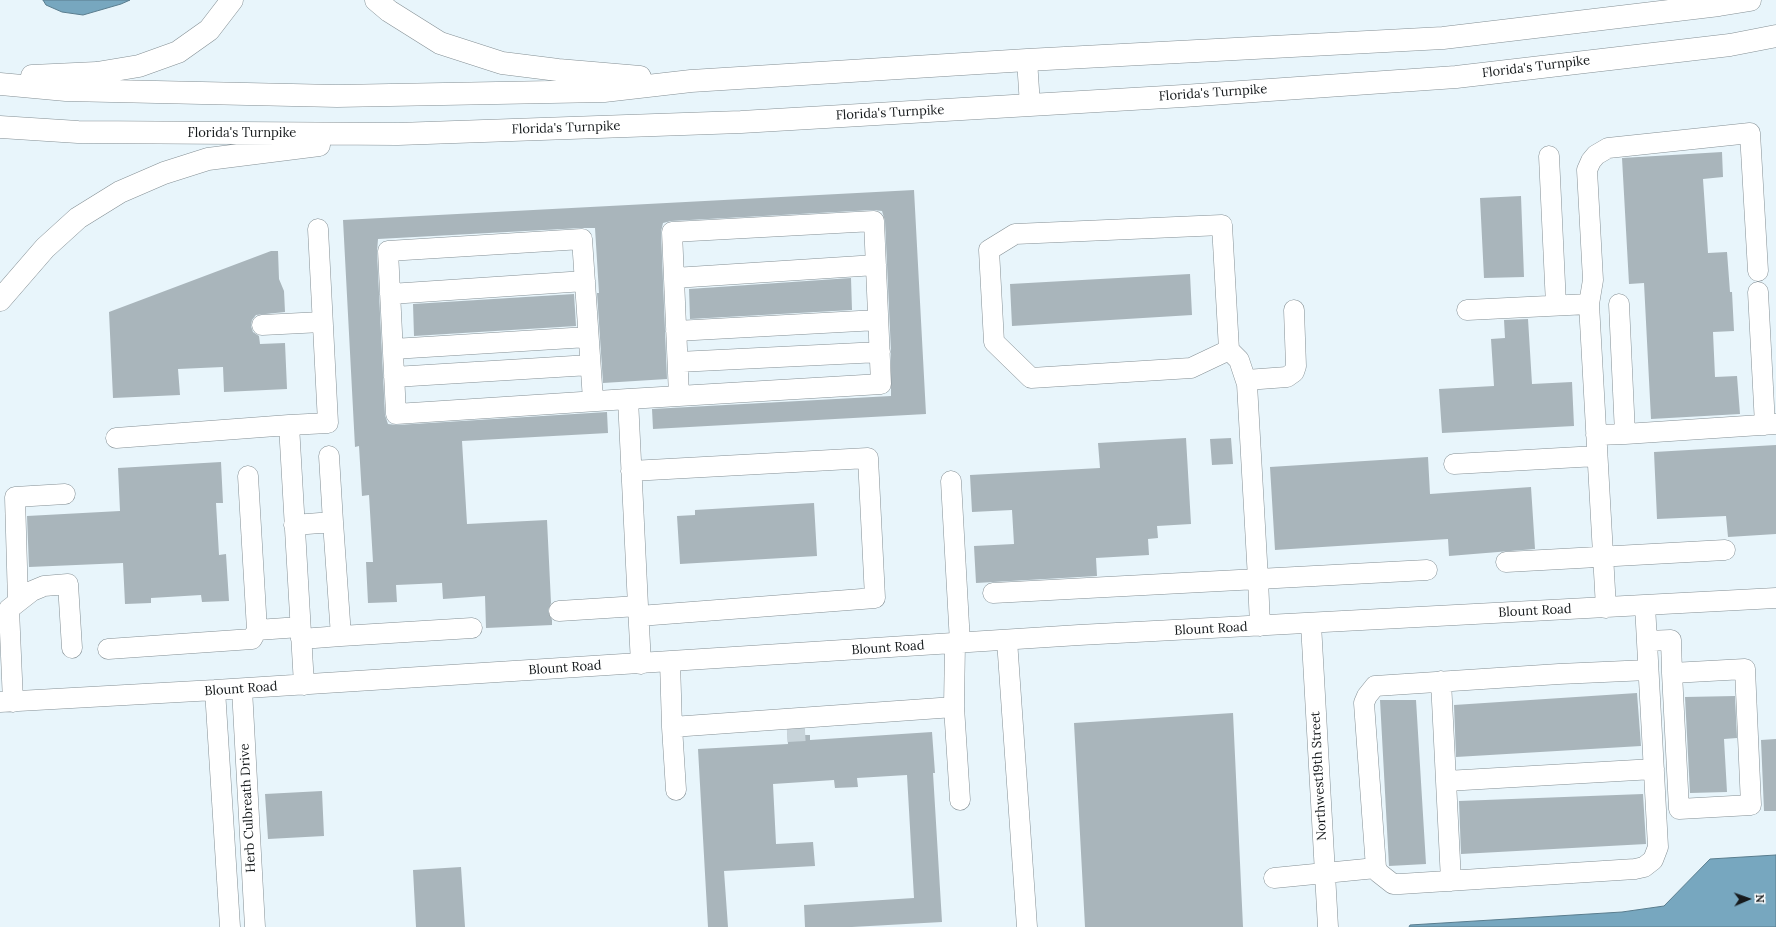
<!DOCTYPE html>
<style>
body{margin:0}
#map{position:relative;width:1776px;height:927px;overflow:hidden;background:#e8f5fb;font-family:Lora,serif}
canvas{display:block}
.north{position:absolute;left:1728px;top:879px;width:40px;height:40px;-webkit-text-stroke:3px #fff;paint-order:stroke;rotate:88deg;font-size:11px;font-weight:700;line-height:16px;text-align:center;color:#161a1c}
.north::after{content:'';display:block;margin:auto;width:14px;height:18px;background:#161a1c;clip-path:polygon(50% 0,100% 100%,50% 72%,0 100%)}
</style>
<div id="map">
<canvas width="1776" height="927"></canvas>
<div class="north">N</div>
</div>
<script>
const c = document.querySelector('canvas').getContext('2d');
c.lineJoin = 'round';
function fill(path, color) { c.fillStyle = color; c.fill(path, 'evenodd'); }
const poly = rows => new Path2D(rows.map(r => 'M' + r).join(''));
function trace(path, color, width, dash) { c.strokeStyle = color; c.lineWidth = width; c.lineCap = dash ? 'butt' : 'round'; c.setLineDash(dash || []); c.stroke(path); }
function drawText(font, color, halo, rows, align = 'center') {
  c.font = font + ' Lora,serif'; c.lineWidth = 3; c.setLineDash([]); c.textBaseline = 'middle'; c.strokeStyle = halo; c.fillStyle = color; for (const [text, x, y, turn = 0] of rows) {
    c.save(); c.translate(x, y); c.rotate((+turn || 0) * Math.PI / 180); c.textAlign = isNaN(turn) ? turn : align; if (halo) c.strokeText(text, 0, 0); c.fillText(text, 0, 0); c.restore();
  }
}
const water = poly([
 [43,0,130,0,121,4,83,15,62,12,46,5,43,0],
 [1776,855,1776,927,1409,927,1410,925,1622,912,1664,906,1710,859,1776,855]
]);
fill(water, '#77a7bf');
trace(water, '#5a7d8e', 1);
fill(poly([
 [1722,152,1723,177,1703,179,1708,253,1727,252,1730,292,1732,292,1734,331,1713,332,1715,377,1737,376,1740,414,1651,419,1644,283,1629,284,1622,158],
 [914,190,926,414,653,429,652,409,891,396,891,352,885,221,882,211,873,210,671,221,663,223,661,232,667,379,603,383,597,293,599,293,595,228,581,228,378,239,377,252,385,415,388,424,397,425,607,412,608,433,462,441,467,524,547,520,551,603,548,611,552,620,552,625,486,628,485,596,443,599,442,583,396,585,397,602,368,603,366,562,373,562,369,495,362,496,359,446,355,447,343,220],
 [1521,196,1524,277,1484,278,1480,198],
 [271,251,278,251,279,279,284,291,285,312,256,315,252,320,251,326,253,332,259,336,260,344,285,343,287,389,224,392,223,367,178,369,180,395,113,398,109,312],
 [1190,274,1192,315,1012,326,1010,284],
 [851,278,852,310,690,319,689,289],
 [574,294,576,326,414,336,413,304],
 [1528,319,1532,384,1572,382,1574,426,1442,433,1439,389,1494,386,1491,339,1505,338,1504,320],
 [1186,438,1191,524,1157,526,1158,538,1148,539,1149,555,1096,558,1097,576,976,583,974,546,1014,544,1012,510,972,512,970,475,1100,468,1098,443],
 [1231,438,1233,464,1212,465,1210,439],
 [1776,445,1776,534,1728,537,1726,516,1657,519,1654,452],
 [1428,457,1430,494,1531,487,1535,549,1449,556,1448,539,1275,550,1270,467],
 [221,462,223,503,216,503,219,555,226,554,229,601,202,602,201,595,151,598,151,603,125,604,123,563,29,567,27,516,120,511,118,468],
 [814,503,817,556,680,564,677,516,695,515,695,510],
 [1637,693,1641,746,1456,757,1454,705],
 [1735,696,1737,738,1724,739,1727,792,1690,793,1685,697],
 [1380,700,1416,700,1426,864,1389,866],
 [1233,713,1243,927,1085,927,1074,723],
 [805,729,805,735,810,735,810,740,932,732,935,773,933,773,942,922,852,927,805,927,804,905,914,898,907,775,857,778,858,787,835,788,834,780,773,784,776,844,813,842,815,866,724,871,728,927,708,927,698,749,788,744,787,730],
 [1776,739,1776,811,1764,811,1761,740],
 [322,791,324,836,268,839,265,794],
 [1643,794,1646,844,1461,854,1459,801],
 [461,867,465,927,416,927,413,870]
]), '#a9b5bb');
trace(poly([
 [787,732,805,731]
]), '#c8d4da', 20, [20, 10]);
const minor = poly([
 [1027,60,1030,105],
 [1549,156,1556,305],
 [674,278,876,265],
 [1758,292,1765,425],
 [390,294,585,281],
 [1589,304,1593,280,1587,170,1591,161,1596,155,1608,148,1750,133,1758,271],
 [1467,310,1589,304,1606,608],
 [262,325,322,322],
 [676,331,878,320],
 [393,349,588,337],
 [678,362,880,352],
 [394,377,590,365],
 [1246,380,1287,377,1294,372,1296,366,1294,310],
 [628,399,881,384,874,221,672,232,679,396],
 [593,400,582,239,388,251,396,414,628,399,638,606],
 [1625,434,1776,424],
 [1596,435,1625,434,1619,304],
 [116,438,289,425],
 [1454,464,1597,456],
 [631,471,868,458,875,598,639,616],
 [248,476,257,630,300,627],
 [951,481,960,643],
 [294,525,333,522,329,456],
 [1506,562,1725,550],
 [993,593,1258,579,1247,384,1239,360,1229,350,1222,225,1015,234,989,250,994,342,1031,378,1191,368,1229,350],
 [18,602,15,497,65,494],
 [1645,605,1658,847,1653,860,1644,867,1635,869,1400,884,1393,884,1379,873,1376,868,1364,703,1367,696,1375,686,1559,674,1648,670],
 [559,611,638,606,641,664],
 [1311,624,1328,927],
 [1260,626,1258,579,1427,570],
 [341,636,472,628],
 [301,639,341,636,333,522],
 [1007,640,1027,927],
 [1647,641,1671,640,1672,673,1679,809,1751,805,1745,669,1672,673],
 [108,649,252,639,257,630],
 [670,662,672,727],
 [1441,681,1446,781,1654,769],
 [304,685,289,425,328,423,318,229],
 [242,689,255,927],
 [215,690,230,927],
 [0,702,215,690,1079,635,1776,598],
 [13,702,9,609,32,591,44,586,68,584,72,648],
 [954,707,955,643],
 [1446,781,1451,881],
 [676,790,672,727,954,707,960,800],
 [1274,878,1376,868]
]);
const highway = poly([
 [376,0,389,11,440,43,502,63,558,70,640,77],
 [32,76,97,73,139,66,178,52,209,30,232,0],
 [0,84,66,90,337,96,604,91,691,81,1027,60,1443,38,1719,5,1750,0],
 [0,127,78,132,398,134,741,122,1183,96,1456,77,1730,45,1776,36],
 [0,300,45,248,78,218,120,192,164,173,208,159,319,145]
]);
trace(minor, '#848f94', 21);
trace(highway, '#848f94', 23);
trace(minor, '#fff', 20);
trace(highway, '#fff', 22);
drawText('13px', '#161a1c', '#fff', [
 ["Florida's Turnpike",1536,67,-7],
 ["Florida's Turnpike",1213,93,-4],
 ["Florida's Turnpike",890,113,-3],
 ["Florida's Turnpike",566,128,-2],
 ["Florida's Turnpike",242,133],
 ["Blount Road",1535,611,-3],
 ["Blount Road",1211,629,-3],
 ["Blount Road",888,648,-4],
 ["Blount Road",565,668,-4],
 ["Blount Road",241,689,-4],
 ["Northwest19th Street",1319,776,-93],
 ["Herb Culbreath Drive",248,808,-93]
]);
</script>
